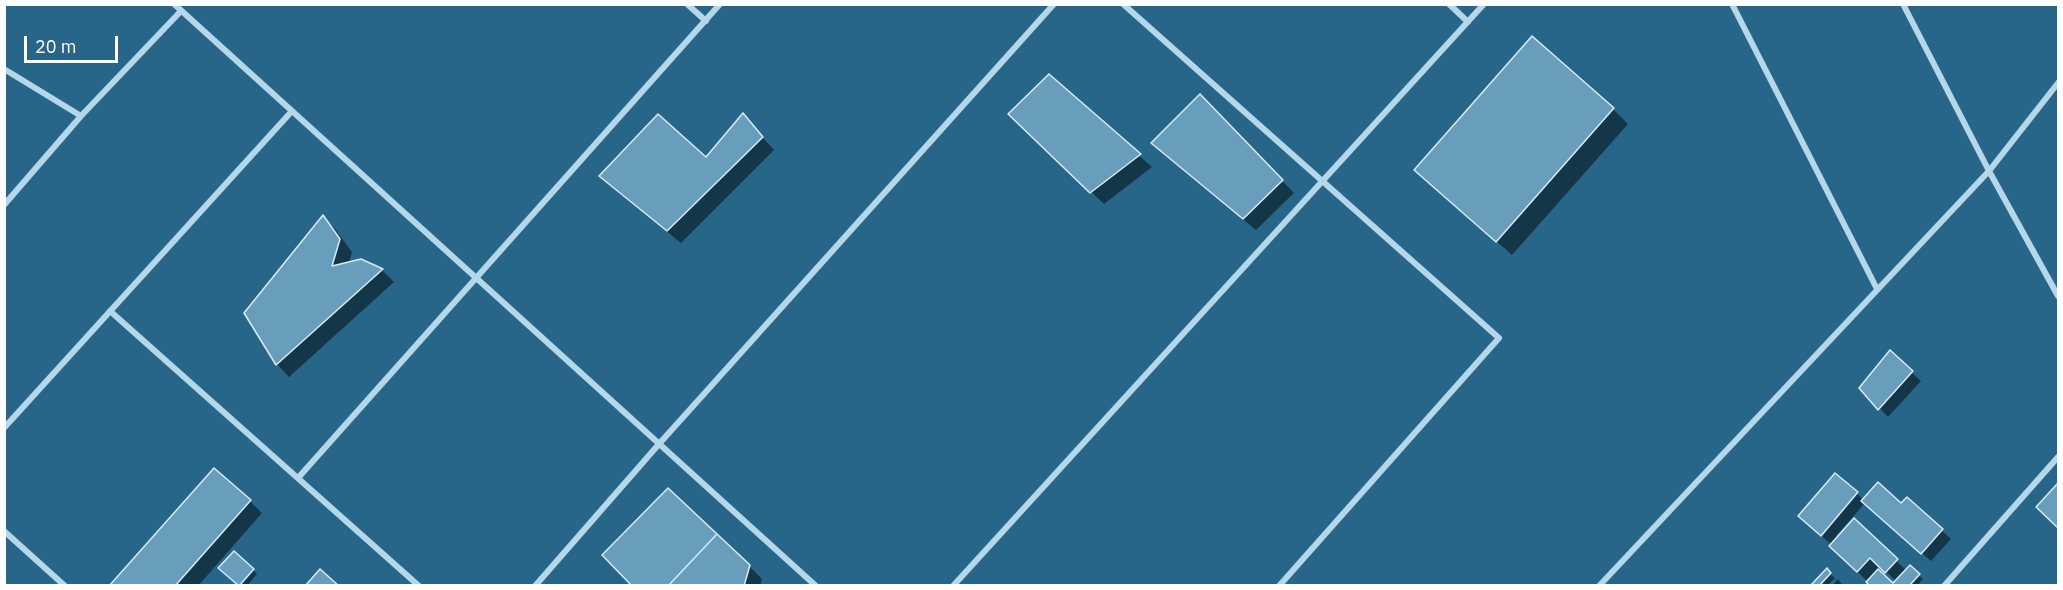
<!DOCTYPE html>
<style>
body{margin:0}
#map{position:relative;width:2063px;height:590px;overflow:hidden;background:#276689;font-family:"IBM Plex Sans",sans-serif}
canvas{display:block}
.frame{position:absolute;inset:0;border:6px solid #fff;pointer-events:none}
.scale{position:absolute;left:24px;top:36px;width:94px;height:27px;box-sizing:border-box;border:3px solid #fff;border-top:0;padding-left:8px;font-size:18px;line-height:21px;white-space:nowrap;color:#fff;-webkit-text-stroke:4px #276689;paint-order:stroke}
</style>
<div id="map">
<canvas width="2063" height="590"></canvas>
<div class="frame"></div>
<div class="scale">20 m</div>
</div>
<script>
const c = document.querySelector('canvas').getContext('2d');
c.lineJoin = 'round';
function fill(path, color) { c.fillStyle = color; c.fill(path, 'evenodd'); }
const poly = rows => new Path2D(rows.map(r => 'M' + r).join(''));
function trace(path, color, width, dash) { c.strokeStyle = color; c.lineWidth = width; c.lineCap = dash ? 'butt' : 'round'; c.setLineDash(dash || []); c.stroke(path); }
fill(poly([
 [1049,76,1152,167,1104,204,1010,114],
 [1200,96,1294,193,1256,230,1165,155,1153,143],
 [1613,109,1628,124,1512,255,1416,170],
 [743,116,774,150,681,243,613,188,601,176,706,159],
 [323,217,335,229,352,252,349,263,361,260,382,270,394,282,289,377,277,364,246,313],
 [1890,353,1921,381,1888,417,1861,388],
 [1835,475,1864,500,1902,505,1907,499,1951,539,1931,561,1865,503,1836,536,1838,538,1855,521,1907,571,1910,567,1923,579,1917,586,1872,586,1831,546,1832,545,1809,525],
 [1880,566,1897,582,1893,585,1877,569],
 [2058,486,2058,526,2038,507],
 [250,501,262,513,198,586,111,586],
 [234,553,257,574,247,586,240,586,221,568],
 [749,566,762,579,760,586,634,586],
 [1827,571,1835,578,1827,586,1813,586],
 [1838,579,1840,582,1844,586,1832,586]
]), '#0007');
const building = poly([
 [1532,36,1614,108,1496,242,1414,170,1532,36],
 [1049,74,1141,154,1090,193,1008,114,1049,74],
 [1200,94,1283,180,1243,219,1151,143,1200,94],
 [743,113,763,137,667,231,599,176,658,114,706,157,743,113],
 [323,215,340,239,332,266,361,259,383,269,276,365,244,313,323,215],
 [1890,350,1913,371,1878,410,1859,388,1890,350],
 [214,468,251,500,175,586,109,586,214,468],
 [1835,473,1858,492,1821,536,1798,516,1835,473],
 [1878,482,1901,503,1907,497,1943,529,1921,554,1861,501,1878,482],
 [2058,483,2058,528,2036,507,2058,483],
 [668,488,717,534,668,586,632,586,602,555,668,488],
 [1854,518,1898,559,1885,573,1870,558,1857,572,1829,546,1854,518],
 [717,534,750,565,744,586,668,586,717,534],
 [234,551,254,569,239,586,218,568,234,551],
 [1910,565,1920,574,1909,586,1870,586,1866,582,1878,569,1893,583,1910,565],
 [1827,568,1831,573,1819,586,1810,586,1827,568],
 [320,569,339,586,305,586,320,569]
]);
fill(building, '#689ebb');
trace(building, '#d8ecf7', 1.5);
trace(poly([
 [174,4,816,586],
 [687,4,706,21],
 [1123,4,1499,338,1279,586],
 [1449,4,1468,22],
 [1732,4,1877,289],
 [1903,4,1989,171,2058,296],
 [4,69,81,116],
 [4,205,81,116,181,11],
 [110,311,419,586],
 [4,428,292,111],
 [298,478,720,4],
 [4,531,65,586],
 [535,586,659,444,1054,4],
 [953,586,1484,4],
 [1599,586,1989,171,2058,83],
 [1944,586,2058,457]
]), '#b4d7e9', 6);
</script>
